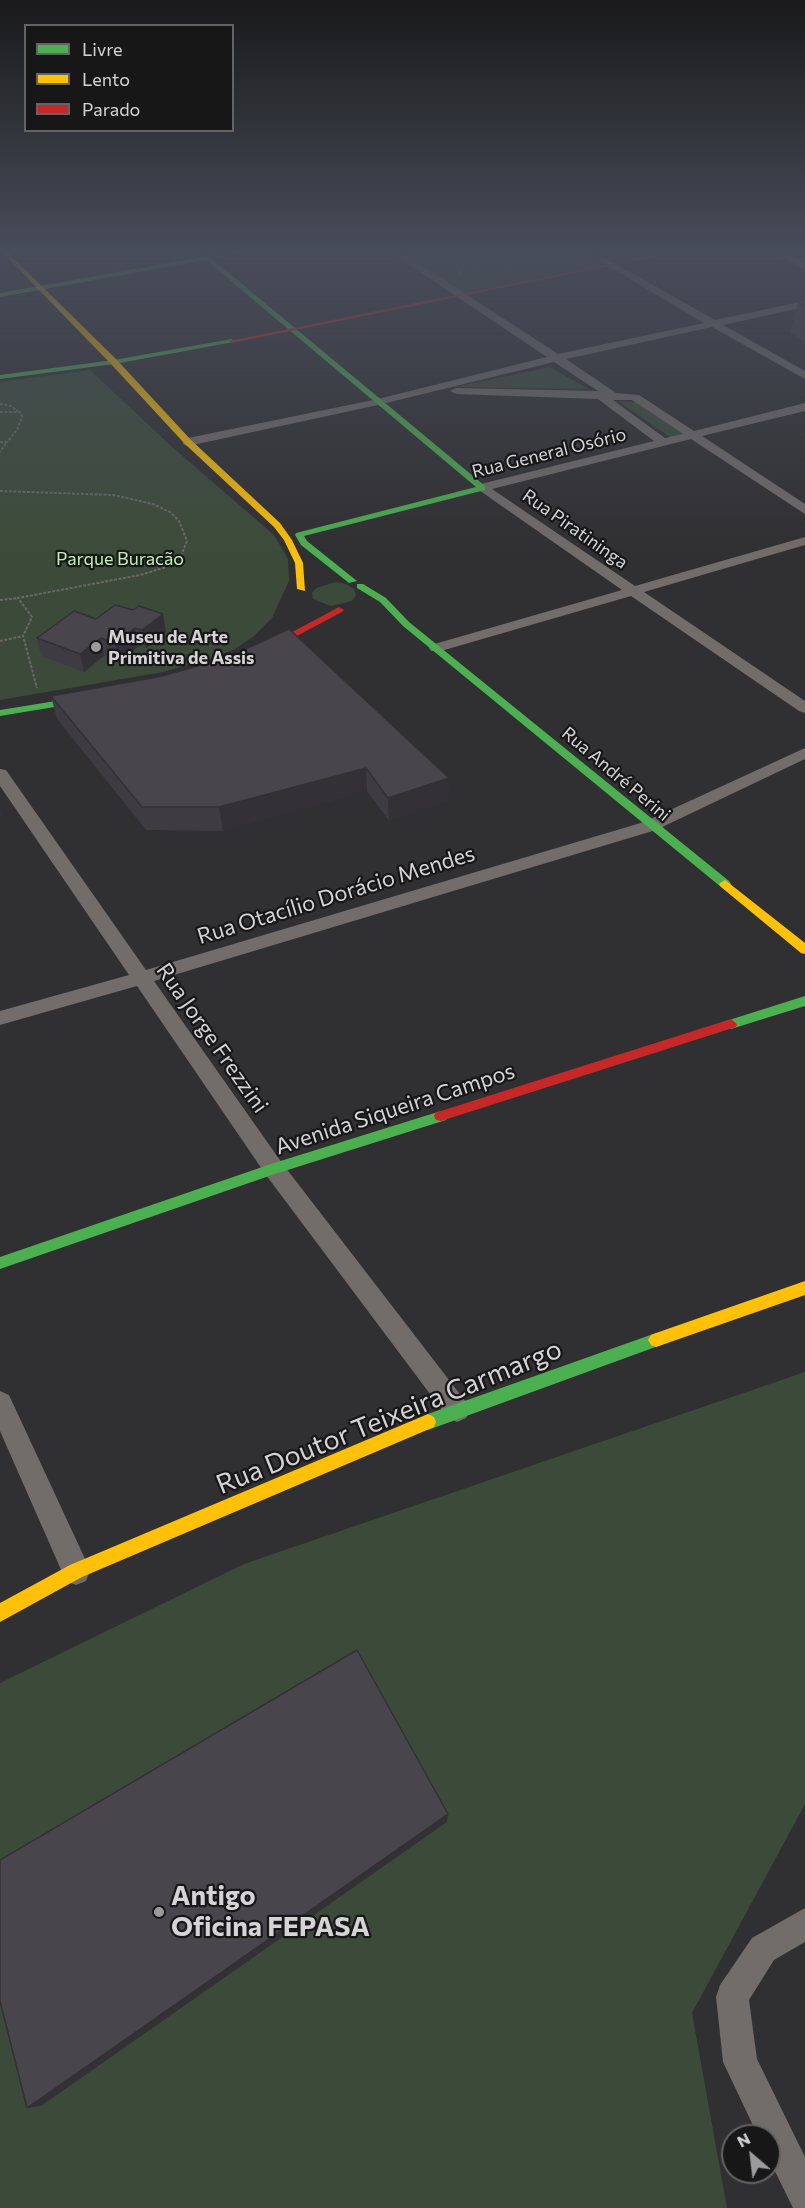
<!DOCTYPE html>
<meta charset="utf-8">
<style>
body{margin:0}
#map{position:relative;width:805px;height:2208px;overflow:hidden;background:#302f31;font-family:Commissioner,sans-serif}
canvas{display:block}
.legend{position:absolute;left:24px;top:24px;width:210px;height:108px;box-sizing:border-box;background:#171718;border:2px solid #636264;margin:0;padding:8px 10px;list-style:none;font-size:18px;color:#d5d3d6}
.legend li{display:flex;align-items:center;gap:12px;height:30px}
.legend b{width:30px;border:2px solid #636264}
.north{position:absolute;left:721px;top:2124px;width:60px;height:60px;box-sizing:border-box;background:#171718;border:2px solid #636264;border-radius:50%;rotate:332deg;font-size:16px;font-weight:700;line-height:24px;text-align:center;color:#d5d3d6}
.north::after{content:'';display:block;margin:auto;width:21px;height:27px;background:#9b9a9c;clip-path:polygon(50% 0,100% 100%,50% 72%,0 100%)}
</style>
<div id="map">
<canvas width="805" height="2208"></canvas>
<ul class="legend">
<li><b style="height:8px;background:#4caf50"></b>Livre</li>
<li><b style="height:8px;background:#ffc107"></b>Lento</li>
<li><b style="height:8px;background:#c62828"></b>Parado</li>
</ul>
<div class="north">N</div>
</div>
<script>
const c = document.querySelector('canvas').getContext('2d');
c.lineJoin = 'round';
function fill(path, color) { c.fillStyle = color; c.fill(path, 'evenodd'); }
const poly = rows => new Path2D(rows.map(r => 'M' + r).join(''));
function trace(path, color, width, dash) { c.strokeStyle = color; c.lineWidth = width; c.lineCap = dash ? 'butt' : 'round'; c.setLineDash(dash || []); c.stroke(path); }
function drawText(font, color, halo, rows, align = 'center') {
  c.font = font + ' Commissioner,sans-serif'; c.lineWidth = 4.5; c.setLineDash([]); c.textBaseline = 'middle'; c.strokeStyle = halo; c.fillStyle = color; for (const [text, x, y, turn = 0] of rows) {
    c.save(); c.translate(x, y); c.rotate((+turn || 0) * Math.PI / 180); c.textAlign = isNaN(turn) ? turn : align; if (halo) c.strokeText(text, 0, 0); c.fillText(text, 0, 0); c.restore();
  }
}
fill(poly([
 [395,250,578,250,602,264,462,293],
 [550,367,588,389,455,387,498,378],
 [90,370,171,446,274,535,288,559,289,581,272,618,254,636,235,649,213,658,163,672,0,700,0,382],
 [618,401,635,402,684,435,671,438],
 [336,582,346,584,354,589,356,595,352,601,331,606,313,599,312,593,316,588],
 [805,1372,805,1804,692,2013,727,2208,0,2208,0,1683,244,1564]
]), '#3c4b39');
trace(poly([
 [425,250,459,252,472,259,473,263,507,267],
 [537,261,540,260,540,256,569,250],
 [491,265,491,260,498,256,499,250],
 [460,274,459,268,473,263],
 [0,404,11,406,19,412],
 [0,412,20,412,22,417,17,430,7,442],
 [0,442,7,442,0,452],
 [0,491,113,495,153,504,170,512,179,521,187,541,181,556,166,567,140,575,18,598,32,617,23,636,37,688],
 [0,600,18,598],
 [0,641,23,636]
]), '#6b6768', 2, [3, 1.5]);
fill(poly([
 [387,250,398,250,558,354,704,323,581,250,591,250,715,320,805,301,805,307,723,325,805,371,805,379,712,327,566,359,616,393,639,395,694,431,805,403,805,411,702,436,805,504,805,514,691,439,492,489,635,586,805,537,805,545,644,592,805,701,805,713,799,711,631,596,441,651,431,651,429,648,431,645,622,590,476,488,477,485,654,441,598,399,456,394,450,391,456,388,598,391,554,362,378,405,188,446,184,445,182,442,188,438,378,399,547,357,387,250],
 [613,400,632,400,683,434,665,438,613,400],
 [770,250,781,250,805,262,805,269,770,250],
 [805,748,805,759,656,830,154,981,282,1163,466,1402,470,1410,466,1418,457,1422,448,1418,266,1175,137,986,0,1025,0,1011,129,975,0,786,0,769,6,770,146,970,644,822,805,748],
 [0,1391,9,1395,86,1561,90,1571,86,1581,76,1585,66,1581,0,1431,0,1391],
 [805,1908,805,1942,774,1960,749,2000,757,2059,805,2157,805,2208,793,2208,769,2159,769,2136,758,2136,723,2062,716,1997,720,1985,752,1938,805,1908]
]), '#726c6a');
fill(poly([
 [195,250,201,250,208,256,253,250,212,259,485,486,485,490,304,536,307,541,357,581,349,583,301,545,295,535,296,533,476,487,206,260,0,297,0,293,202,257,195,250],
 [232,339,234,342,114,364,0,379,0,375,114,360,232,339],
 [357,584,363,584,386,598,409,622,729,881,731,884,729,887,721,887,403,626,380,602,357,588,357,584],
 [93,695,98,698,97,700,0,716,0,710,93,695],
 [805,996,805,1006,731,1029,725,1024,726,1021,805,996],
 [441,1111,446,1112,448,1116,446,1120,275,1174,0,1269,0,1257,274,1163,441,1111],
 [656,1333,661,1335,664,1340,661,1345,428,1430,422,1427,420,1422,422,1417,428,1414,656,1333]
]), '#4caf50');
fill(poly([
 [0,250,5,250,117,360,191,440,280,523,292,540,303,563,305,591,297,589,295,563,284,540,274,527,185,444,111,364,0,250],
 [725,880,805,943,805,954,801,953,721,887,719,884,725,880],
 [805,1281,805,1295,656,1347,651,1345,648,1340,651,1335,656,1333,805,1281],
 [428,1414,434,1417,436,1422,434,1427,82,1577,0,1622,0,1603,70,1565,428,1414]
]), '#ffc107');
fill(poly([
 [677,250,687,250,232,343,229,341,677,250],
 [339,607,344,610,342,612,263,654,255,652,339,607],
 [731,1019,737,1024,736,1027,441,1121,436,1120,434,1116,436,1112,441,1111,731,1019]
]), '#c62828');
fill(poly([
 [805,300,805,341,790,333,798,302],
 [96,619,166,632,146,648,139,646,119,661,104,656,84,672,41,656,37,638],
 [51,696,449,778,448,801,389,821,367,791,223,831,146,830,57,719]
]), '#3f3b42');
fill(poly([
 [163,614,166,632,146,648,142,630],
 [135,628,139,646,119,661,115,643],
 [101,638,104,656,84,672,80,654],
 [366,768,367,791,223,831,219,807],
 [449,778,448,801,389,821,388,798],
 [0,807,3,817,0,818],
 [448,1814,447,1822,41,2106,27,2108]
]), '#333036');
const building = poly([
 [805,300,805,305,798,302,805,300],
 [115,605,133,610,139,606,163,614,142,630,135,628,115,643,101,638,80,654,37,638,74,611,96,619,115,605],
 [289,629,449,778,388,798,366,768,219,807,142,807,51,696,158,677,224,659,289,629],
 [357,1650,448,1814,27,2108,0,2001,0,1860,357,1650]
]);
fill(building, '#49454d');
trace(building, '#333036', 1.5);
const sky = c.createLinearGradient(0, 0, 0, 559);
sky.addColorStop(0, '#1a1a1b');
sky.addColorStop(0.45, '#484d5a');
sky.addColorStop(1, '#484d5a00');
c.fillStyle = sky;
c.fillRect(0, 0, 805, 559);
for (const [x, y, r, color] of [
 [96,647,6,"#9b9a9c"],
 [159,1912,6,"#9b9a9c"]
]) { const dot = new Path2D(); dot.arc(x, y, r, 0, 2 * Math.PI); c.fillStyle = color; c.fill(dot); trace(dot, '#171718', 2); }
drawText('18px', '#d5d3d6', '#171718', [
 ["Rua General Osório",549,453,-14],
 ["Rua Piratininga",575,529,35],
 ["Rua André Perini",616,774,40]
]);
drawText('18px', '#c0efb7', '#171718', [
 ["Parque Buracão",120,559]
]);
drawText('bold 18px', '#d5d3d6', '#171718', [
 ["Museu de Arte",108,637],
 ["Primitiva de Assis",108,658]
], 'left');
drawText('22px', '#d5d3d6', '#171718', [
 ["Rua Otacílio Dorácio Mendes",336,895,-17],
 ["Rua Jorge Frezzini",212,1038,55],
 ["Avenida Siqueira Campos",395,1109,-18]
]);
drawText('27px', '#d5d3d6', '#171718', [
 ["Rua Doutor Teixeira Carmargo",389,1417,-22]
]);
drawText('bold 27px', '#d5d3d6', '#171718', [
 ["Antigo",171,1896],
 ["Oficina FEPASA",171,1927]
], 'left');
</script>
